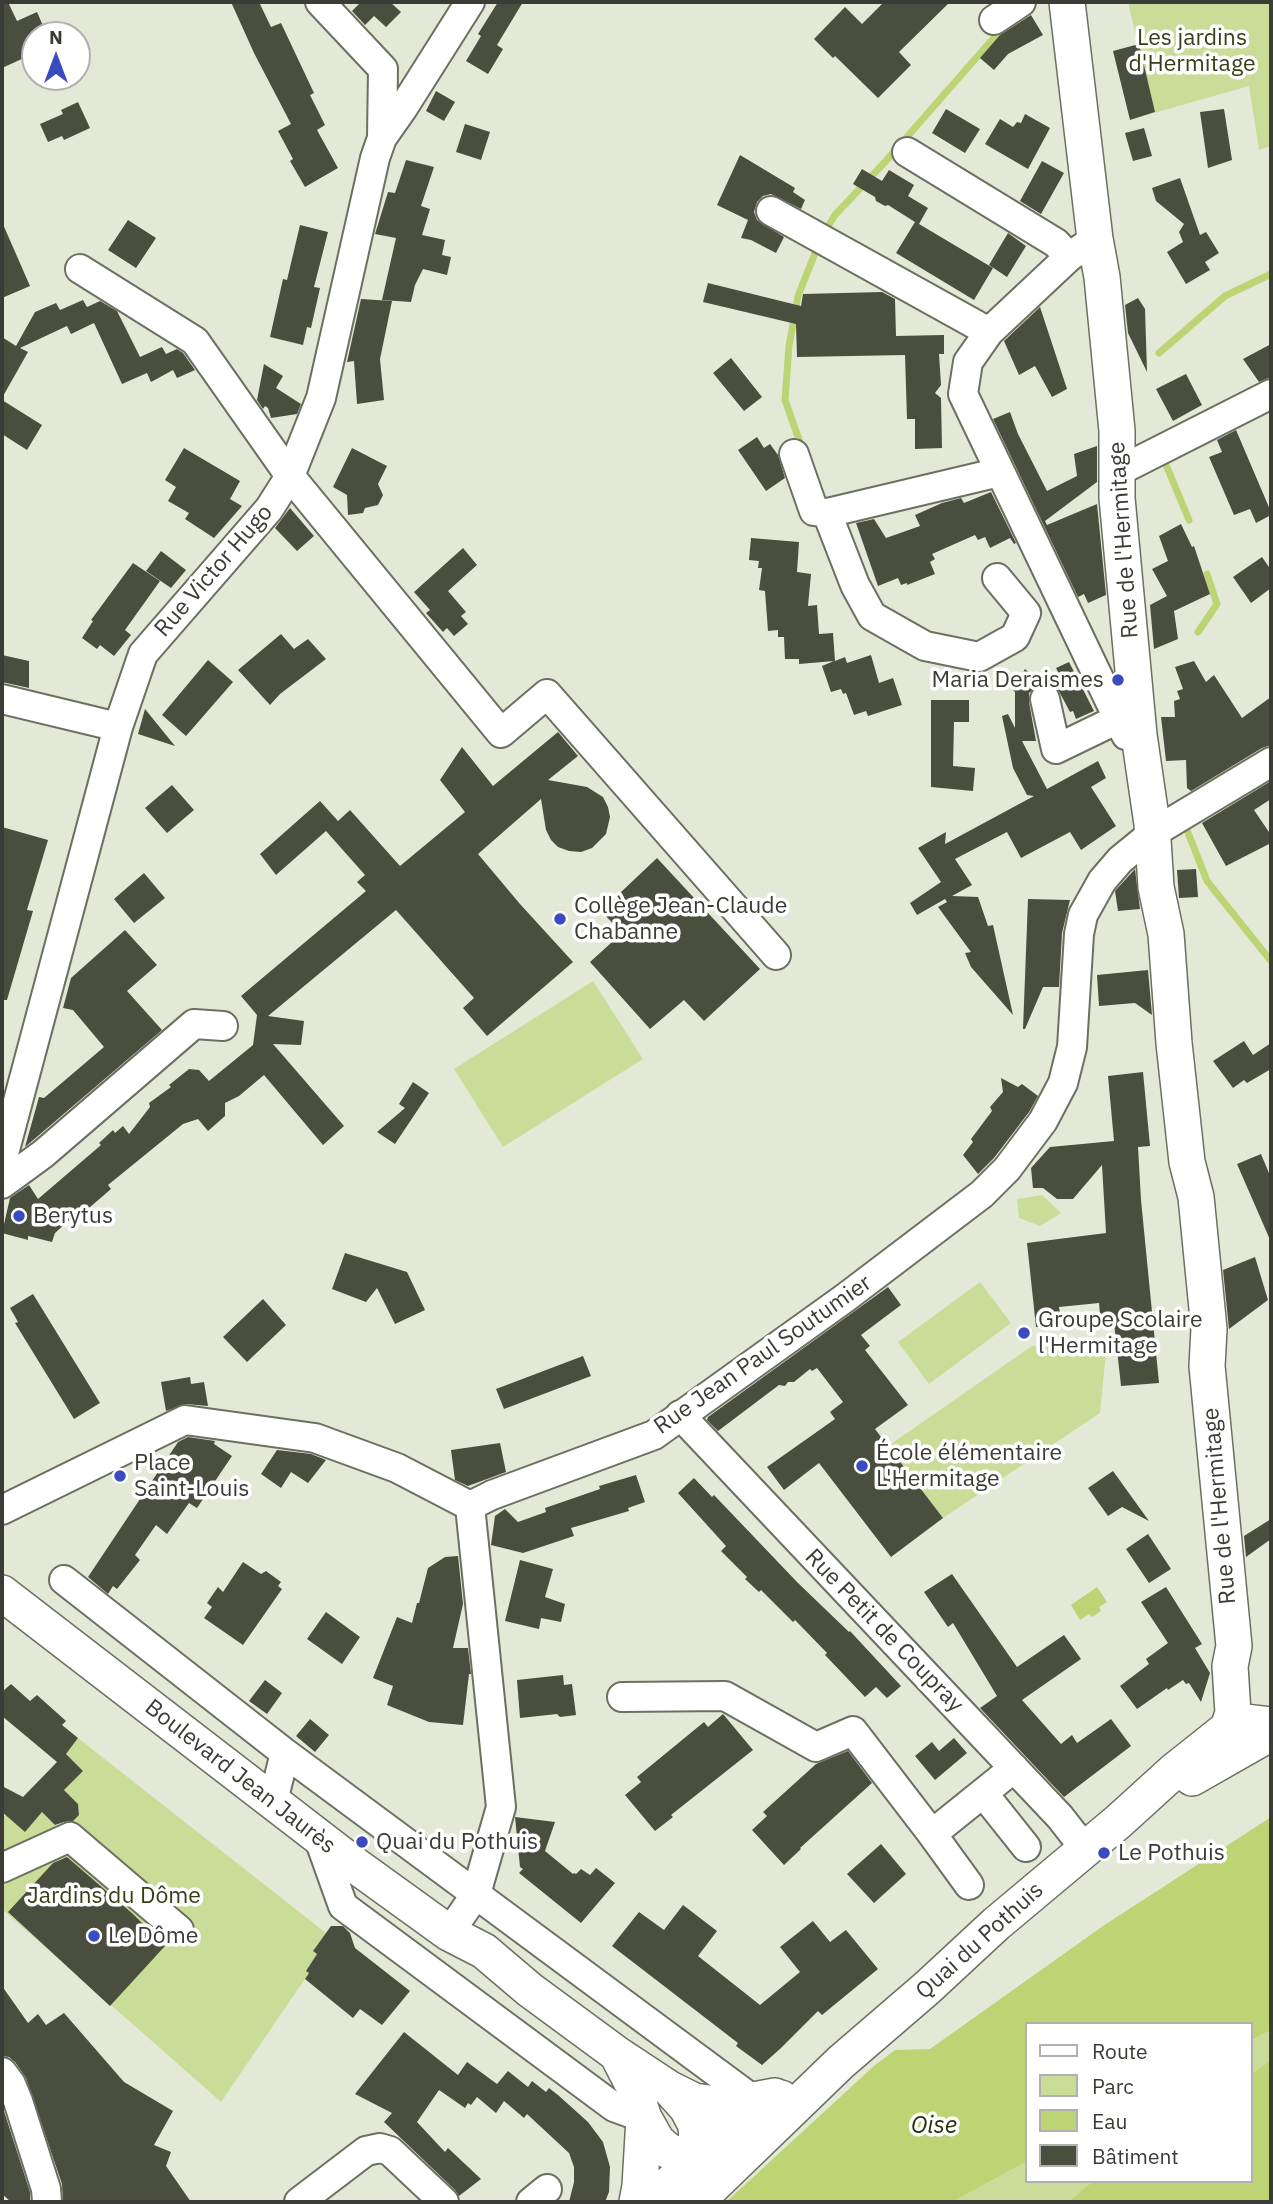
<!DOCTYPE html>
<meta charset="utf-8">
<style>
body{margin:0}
#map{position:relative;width:1273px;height:2204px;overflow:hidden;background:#e4e9d7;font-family:"IBM Plex Sans",sans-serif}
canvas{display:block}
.frame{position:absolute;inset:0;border:4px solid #3a3c35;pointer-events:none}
.legend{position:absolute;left:1025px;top:2022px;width:228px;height:161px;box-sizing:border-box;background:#fff;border:2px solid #b0b1ae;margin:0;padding:9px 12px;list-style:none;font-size:21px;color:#3a3c35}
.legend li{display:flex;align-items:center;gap:14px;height:35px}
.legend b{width:35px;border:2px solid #b0b1ae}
.north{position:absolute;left:21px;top:21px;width:70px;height:70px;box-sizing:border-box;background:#fff;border:2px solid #b0b1ae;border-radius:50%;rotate:0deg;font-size:19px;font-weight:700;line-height:28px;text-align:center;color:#3a3c35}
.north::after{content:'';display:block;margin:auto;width:24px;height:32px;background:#394bbe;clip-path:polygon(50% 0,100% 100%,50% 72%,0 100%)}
</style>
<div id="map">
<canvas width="1273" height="2204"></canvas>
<div class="frame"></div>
<ul class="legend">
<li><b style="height:9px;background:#fff"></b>Route</li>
<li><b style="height:19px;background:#cadd98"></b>Parc</li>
<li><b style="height:19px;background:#bcd474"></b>Eau</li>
<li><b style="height:19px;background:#494e3f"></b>Bâtiment</li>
</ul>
<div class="north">N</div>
</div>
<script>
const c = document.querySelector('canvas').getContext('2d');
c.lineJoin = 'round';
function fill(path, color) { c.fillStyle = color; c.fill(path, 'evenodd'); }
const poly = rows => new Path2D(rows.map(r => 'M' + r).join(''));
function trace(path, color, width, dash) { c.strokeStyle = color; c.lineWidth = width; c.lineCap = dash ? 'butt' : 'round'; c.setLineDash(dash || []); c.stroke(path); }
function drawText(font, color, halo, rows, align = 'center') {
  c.font = font + ' "IBM Plex Sans",sans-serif'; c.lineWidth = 7; c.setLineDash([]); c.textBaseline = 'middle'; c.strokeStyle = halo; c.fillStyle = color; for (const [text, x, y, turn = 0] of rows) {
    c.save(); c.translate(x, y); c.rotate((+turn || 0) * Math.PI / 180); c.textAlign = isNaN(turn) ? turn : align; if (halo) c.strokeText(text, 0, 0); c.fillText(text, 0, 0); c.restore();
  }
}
fill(poly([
 [1128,2,1271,2,1271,146,1259,150,1249,86,1154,113],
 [593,981,643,1059,503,1147,454,1069],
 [1042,1195,1061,1213,1040,1226,1019,1218,1017,1199],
 [980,1282,1011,1323,929,1384,898,1342],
 [1032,1346,1106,1352,1100,1413,943,1518,888,1446],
 [78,1738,326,1933,313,1951,317,1954,307,1970,309,1973,221,2102,2,1909,2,1818,5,1815,25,1831,42,1812,56,1826,68,1826,79,1815,78,1804,64,1790,83,1771,66,1754],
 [1271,2030,1271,2060,1250,2075,1250,2041],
 [1026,2162,1026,2181,1093,2181,1068,2202,952,2202]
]), '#cadd98');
fill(poly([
 [1097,1587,1107,1602,1099,1607,1101,1611,1092,1617,1089,1614,1080,1620,1071,1605],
 [1271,1817,1271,2030,1250,2041,1250,2024,1026,2024,1026,2162,952,2202,726,2202,875,2065,895,2050,930,2049,1103,1926],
 [1271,2060,1271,2202,1068,2202,1093,2181,1250,2181,1250,2075]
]), '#bcd474');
trace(poly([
 [824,233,835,215,885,162,998,33],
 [1159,353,1225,296,1271,274],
 [803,451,785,400,789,346,798,296,819,243],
 [1164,460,1189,520],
 [1198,632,1217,604,1207,574],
 [1187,830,1207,881,1271,961]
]), '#bcd474', 7);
fill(poly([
 [2,2,8,2,17,21,37,12,47,35,35,35,35,53,2,68],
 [231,2,259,2,271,27,281,23,314,93,310,95,325,125,317,130,338,168,305,187,290,161,293,159,278,131,291,124,254,53],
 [359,2,390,2,401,12,386,27,374,16,365,25,352,11,360,3],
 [498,2,523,2,497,45,503,49,488,74,466,61,481,36,478,34],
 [884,2,950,2,899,52,911,65,878,98,835,56,833,58,814,39,845,7,862,24],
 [1031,15,1043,35,1008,54,994,70,980,58,1000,35],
 [1139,44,1155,112,1130,120,1113,51],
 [436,91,455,102,444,121,426,111],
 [78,102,90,128,64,140,62,136,48,142,40,124,63,114,61,110],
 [946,109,980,129,965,153,932,133],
 [1224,109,1232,160,1208,168,1200,112],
 [1025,114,1050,128,1028,169,985,144,1000,119,1013,127,1017,122,1021,123],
 [465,124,490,132,481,160,456,152],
 [1144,128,1152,156,1133,161,1125,133],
 [740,155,795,188,793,192,805,200,801,209,771,194,763,196,757,202,754,212,757,220,784,237,776,253,751,240,741,238,748,220,717,205],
 [406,160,434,167,421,206,430,209,422,235,445,240,442,255,451,257,447,275,423,269,415,285,411,302,382,300,396,238,375,234,388,192,395,193],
 [1042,161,1064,173,1041,214,1020,201],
 [862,169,882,181,889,170,914,185,908,196,928,208,919,224,993,268,974,300,896,253,915,222,888,205,885,206,876,201,875,197,853,184],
 [1180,178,1200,235,1206,232,1219,253,1205,262,1210,270,1186,284,1167,252,1183,242,1179,232,1184,224,1156,201,1152,188],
 [128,220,156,238,136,268,108,250],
 [2,222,30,286,2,298],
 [300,225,328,232,314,287,320,288,311,328,307,327,303,345,270,337,283,279,287,280],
 [1008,233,1026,246,1007,277,989,265],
 [708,283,801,306,803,294,882,292,895,299,896,336,944,335,944,354,939,354,941,385,935,393,941,398,942,448,915,449,915,419,907,419,905,355,797,357,796,324,703,302],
 [1138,298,1145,309,1147,372,1128,333,1125,305],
 [361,299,392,301,380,359,384,400,357,404,354,361,347,362],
 [83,300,87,307,100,301,117,311,140,357,162,347,166,354,177,349,183,353,195,370,177,378,173,370,151,382,147,373,122,384,94,323,71,334,67,326,20,348,28,352,2,398,2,337,16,346,35,312,56,303,60,310],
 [1040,307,1067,389,1052,397,1035,366,1019,375,1004,341],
 [1271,344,1271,377,1259,382,1243,359],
 [731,358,762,397,744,411,713,373],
 [264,364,283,376,276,388,301,404,297,414,271,418,268,408,265,406,263,409,257,400],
 [1186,374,1202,405,1173,421,1156,389],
 [2,400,42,425,27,450,2,434],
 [1010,412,1018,434,1047,491,1077,476,1074,454,1097,446,1097,482,1045,521,1047,525,1097,504,1106,595,1088,603,1084,594,1078,597,993,419],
 [1236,430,1271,512,1271,515,1256,523,1250,509,1234,515,1209,457,1222,452,1217,440],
 [757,437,764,448,770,444,778,455,785,478,766,491,738,450],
 [184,448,240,481,230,499,242,506,214,538,185,519,189,513,168,501,176,487,165,480],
 [352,448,387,466,378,484,383,495,378,505,365,508,363,513,348,515,347,495,333,487],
 [991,492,1016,543,1014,544,1010,538,990,548,985,537,978,540,975,535,932,554,935,559,930,562,935,574,907,585,907,583,901,585,898,578,878,586,856,523,874,519,886,538,920,526,915,515,942,503,961,498,964,503],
 [290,508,314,536,297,551,275,528],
 [1181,524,1192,547,1194,546,1210,594,1174,611,1178,639,1154,649,1150,605,1167,596,1152,569,1168,561,1159,536],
 [751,538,799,542,797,572,811,574,808,606,817,605,819,634,833,633,835,661,845,657,847,663,871,655,879,683,893,678,902,705,868,716,866,711,854,715,846,693,843,694,841,689,831,692,822,666,834,661,799,664,799,659,785,659,784,637,778,637,778,630,768,631,765,591,759,590,762,568,758,568,759,561,749,560],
 [463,548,477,565,448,591,466,612,461,616,468,624,454,636,447,628,443,632,426,613,430,610,414,592],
 [161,551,186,570,171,588,146,571],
 [1262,557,1271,570,1271,588,1251,603,1233,577],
 [133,563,160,581,125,630,131,635,114,656,100,645,97,649,82,638,93,621,91,620],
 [281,634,294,649,308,639,326,659,280,694,270,705,238,670],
 [2,655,29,661,29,688,2,682],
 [208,660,233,682,186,736,162,715],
 [1194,661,1206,682,1214,675,1242,718,1271,697,1271,745,1262,748,1191,791,1187,788,1186,760,1166,761,1161,717,1175,717,1174,701,1180,699,1177,691,1183,689,1175,667],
 [1069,662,1094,711,1076,719,1073,711,1070,712,1053,680,1058,672,1056,668],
 [1025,669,1038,681,1038,685,1029,693,1029,702,1036,741,1022,741,1047,789,1098,761,1106,778,1091,787,1116,826,1081,850,1070,832,1021,858,1007,832,955,859,972,885,952,896,978,897,988,926,993,925,1013,1015,971,967,965,953,971,952,938,907,947,902,945,899,917,915,910,903,941,882,918,848,946,832,945,844,1034,796,1027,795,1013,768,1002,716,1008,714,1015,728,1015,692,1013,690],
 [931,700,969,700,969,722,954,722,953,766,975,768,973,791,931,787],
 [145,709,175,746,138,734],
 [558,732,578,756,548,780,587,787,603,797,608,807,610,817,606,834,592,848,581,852,569,851,558,847,551,840,546,830,541,799,478,854,520,904,573,962,487,1036,463,1008,474,998,396,910,268,1016,304,1021,301,1045,273,1044,344,1126,323,1145,264,1075,239,1096,225,1103,225,1116,208,1131,198,1119,183,1124,108,1185,111,1189,82,1214,79,1211,55,1233,52,1242,28,1236,28,1240,2,1233,10,1198,29,1185,38,1199,101,1145,99,1143,113,1130,115,1133,123,1126,129,1134,150,1107,149,1103,171,1087,169,1085,189,1069,199,1070,209,1081,253,1045,257,1015,241,996,366,891,357,882,365,875,326,831,276,875,260,854,320,801,338,821,350,810,400,866,465,812,440,780,462,747,493,786],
 [1271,781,1271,799,1254,810,1271,835,1271,843,1226,866,1202,823],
 [172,785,194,810,167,833,145,808],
 [2,827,48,840,27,910,33,911,7,1000,2,1000],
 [657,858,760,969,704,1021,684,1000,650,1029,590,962,622,933,601,911],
 [1135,869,1140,909,1118,911,1115,891],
 [1196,869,1198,897,1179,898,1177,870],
 [144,873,165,898,134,923,114,899],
 [1028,899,1070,900,1062,933,1059,987,1043,987,1025,1029,1023,1029],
 [125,930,157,965,127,991,162,1030,25,1147,39,1097,44,1098,104,1047,73,1010,63,1008,71,978],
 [1148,970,1152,1015,1135,1003,1099,1006,1097,975],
 [1244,1041,1253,1055,1271,1043,1271,1069,1247,1083,1244,1080,1233,1088,1213,1061],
 [1143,1072,1150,1146,1138,1147,1141,1200,1159,1383,1121,1386,1113,1313,1100,1314,1099,1303,1059,1307,1062,1325,1036,1327,1027,1243,1106,1233,1102,1165,1073,1199,1057,1199,1043,1188,1033,1188,1031,1168,1050,1147,1114,1141,1108,1076],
 [1001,1078,1018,1087,1022,1084,1038,1096,1029,1112,994,1158,978,1174,963,1155,973,1142,971,1139,992,1111,990,1107,1003,1092],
 [413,1082,429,1093,395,1144,377,1132,405,1108,399,1104],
 [1261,1154,1271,1178,1271,1242,1237,1164],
 [345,1253,407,1272,425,1310,395,1324,377,1288,366,1302,332,1289],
 [1255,1257,1268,1300,1229,1329,1223,1270],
 [888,1287,901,1305,861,1335,870,1346,865,1350,908,1405,875,1429,943,1518,891,1557,819,1463,784,1490,767,1467,835,1419,830,1412,843,1402,817,1368,812,1371,810,1369,794,1382,788,1382,785,1386,779,1385,718,1431,707,1420,708,1417],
 [33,1294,100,1403,74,1419,15,1323,18,1322,10,1308],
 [263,1299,286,1325,247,1362,223,1337],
 [583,1356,591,1376,504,1409,496,1389],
 [190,1377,191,1384,204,1382,208,1406,186,1404,166,1411,161,1382],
 [188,1437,215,1441,214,1444,232,1456,197,1508,189,1503,167,1534,156,1525,135,1555,140,1560,117,1589,113,1586,108,1594,88,1577,178,1442],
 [500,1443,506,1472,468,1486,455,1480,451,1450],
 [277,1450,311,1454,326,1460,308,1483,291,1472,281,1488,261,1474],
 [1113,1471,1149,1521,1122,1507,1108,1516,1088,1488],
 [636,1475,645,1502,628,1508,629,1511,571,1528,574,1536,523,1553,491,1545,495,1516,505,1509,518,1522,546,1512,545,1508,600,1489,599,1486],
 [694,1478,712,1497,714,1495,797,1582,849,1632,850,1631,901,1686,887,1698,876,1687,865,1697,825,1655,827,1653,795,1620,793,1622,761,1590,759,1592,745,1579,747,1577,721,1551,726,1546,678,1493],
 [1271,1519,1271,1539,1246,1557,1244,1536],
 [1148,1534,1171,1569,1149,1583,1126,1549],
 [458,1556,463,1604,453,1648,468,1648,471,1674,469,1674,463,1725,429,1722,387,1705,393,1686,373,1678,397,1617,412,1623,417,1603,419,1603,428,1568,445,1557],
 [520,1560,553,1569,545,1597,565,1604,561,1622,541,1618,539,1629,505,1621],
 [243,1562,261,1574,266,1571,281,1582,278,1586,282,1589,243,1645,204,1618,212,1607,207,1603,218,1587,223,1592],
 [952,1574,1017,1667,1064,1635,1081,1659,1022,1700,1061,1744,1072,1735,1077,1743,1111,1719,1131,1746,1064,1797,980,1708,997,1696,953,1623,948,1627,924,1592],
 [1166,1587,1202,1644,1195,1648,1210,1673,1201,1702,1189,1683,1186,1684,1183,1680,1168,1690,1167,1688,1137,1709,1120,1686,1149,1664,1146,1659,1168,1643,1141,1602],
 [326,1612,360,1637,342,1664,307,1639],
 [563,1675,564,1685,572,1684,576,1715,560,1717,557,1714,520,1718,517,1680],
 [265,1680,282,1693,267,1714,249,1701],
 [11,1684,30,1701,37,1695,66,1721,62,1725,78,1738,66,1754,83,1771,64,1790,78,1804,79,1815,73,1821,64,1822,55,1825,42,1812,25,1832,2,1812,2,1786,23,1797,57,1762,2,1716,2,1692],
 [723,1714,753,1750,671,1815,673,1817,655,1831,625,1795,641,1782,637,1777,704,1722,708,1727],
 [310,1719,329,1735,315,1752,296,1736],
 [954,1738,967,1753,935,1780,915,1756,932,1742,939,1751],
 [848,1751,872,1783,800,1848,801,1849,784,1865,752,1830,767,1816,763,1812,816,1764],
 [515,1817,555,1822,545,1851,573,1874,574,1873,576,1874,581,1869,590,1875,596,1868,615,1883,581,1923,519,1873,523,1869,520,1867],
 [881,1844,906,1874,874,1903,847,1874],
 [67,1857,133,1914,165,1946,110,2006,8,1912,53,1863],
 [683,1905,717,1931,698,1956,760,2005,800,1972,780,1947,813,1921,830,1942,846,1930,878,1969,822,2015,818,2011,781,2048,762,2065,736,2046,738,2043,612,1946,639,1912,664,1930],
 [331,1926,343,1926,350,1933,355,1948,410,1991,382,2025,360,2009,353,2018,305,1979,309,1973,306,1971,317,1954,313,1951],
 [2,1986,28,2023,38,2014,46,2025,64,2013,124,2082,173,2111,154,2145,171,2152,166,2166,191,2202,63,2202,62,2184,26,2078,15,2062,9,2057,2,2056],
 [404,2032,458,2075,467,2062,497,2084,508,2071,528,2087,532,2081,546,2092,549,2088,558,2095,588,2122,603,2142,610,2167,609,2192,605,2202,569,2202,574,2182,574,2167,569,2153,527,2114,524,2118,504,2101,496,2113,477,2097,471,2105,468,2103,465,2108,439,2090,417,2122,445,2152,448,2148,481,2179,459,2196,455,2190,384,2122,392,2113,355,2094],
 [2,2105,30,2192,30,2202,11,2202,2,2194]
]), '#494e3f');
const minor = poly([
 [320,2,383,69,382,138],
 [994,20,1021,2],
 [907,152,1056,243,1069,257],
 [771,211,989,332],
 [1095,239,1069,257,989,332,968,362,963,394,1126,735,1139,735],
 [80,269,195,341,290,476,501,733,547,694,776,955],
 [794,454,814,511,827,513],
 [1115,473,1271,394],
 [997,578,1026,613,1015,637,979,657,925,646,872,616,855,585,827,513,1000,472],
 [2,699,118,727],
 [1045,699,1056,749,1118,719],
 [2,1161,118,727,143,654,269,509,290,476,321,398,375,158,382,138,403,108,470,2],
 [2,1184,43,1154,194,1024,223,1026],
 [680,1415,1060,1817,1085,1849],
 [2,1510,185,1420,315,1438,397,1468,470,1506],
 [64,1580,285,1753,755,2101],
 [622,1697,725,1696,816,1747,853,1731,932,1834,1014,1768],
 [983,1793,1026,1847],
 [273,1801,285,1753],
 [932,1834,969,1885],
 [318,1836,343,1906,614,2107,644,2118],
 [2,1868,70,1837,179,1930],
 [449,1933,476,1894,501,1807,470,1506,492,1495,654,1435,845,1298,982,1194,1007,1169,1043,1121,1063,1083,1072,1047,1079,934,1083,915,1102,881,1120,860,1153,833,1271,762],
 [2,2072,11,2084,18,2101,46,2189,47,2202],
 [299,2202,366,2151,380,2148,390,2151,444,2202],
 [531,2202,547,2189]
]);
const major = poly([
 [1067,2,1095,239,1102,277,1117,431,1117,498,1139,735,1152,824,1156,887,1166,934,1174,1043,1187,1162,1196,1197,1209,1329,1207,1366,1234,1646,1230,1666,1233,1713,1228,1728],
 [2,1593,359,1868,449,1933,484,1951,530,1990,617,2054,670,2089,687,2108,696,2125,698,2159,688,2188,680,2202],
 [1192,1778,1271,1733],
 [617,2054,633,2085,644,2118,657,2141,667,2150,680,2156,717,2163],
 [670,2089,694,2101,717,2104,732,2104,775,2096],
 [637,2202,640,2186,644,2118],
 [650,2202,722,2136,757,2116,781,2098],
 [696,2202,841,2062,927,1988,996,1924,1119,1821,1174,1771,1228,1728,1245,1722,1271,1725]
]);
trace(minor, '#6b7060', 32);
trace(major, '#6b7060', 38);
trace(minor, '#fff', 28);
trace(major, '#fff', 35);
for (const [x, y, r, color] of [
 [1118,680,7,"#394bbe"],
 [560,919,7,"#394bbe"],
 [19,1216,7,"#394bbe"],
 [1024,1333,7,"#394bbe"],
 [862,1466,7,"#394bbe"],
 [120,1476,7,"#394bbe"],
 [362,1842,7,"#394bbe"],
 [1104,1853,7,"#394bbe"],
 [94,1936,7,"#394bbe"]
]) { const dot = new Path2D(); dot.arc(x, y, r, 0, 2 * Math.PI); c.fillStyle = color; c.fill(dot); trace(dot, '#fff', 2.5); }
drawText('23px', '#363f17', '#fff', [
 ["Les jardins",1192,38],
 ["d'Hermitage",1192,64],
 ["Jardins du Dôme",114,1896]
]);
drawText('23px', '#3a3c35', '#fff', [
 ["Rue de l'Hermitage",1124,540,-94],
 ["Rue Victor Hugo",214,571,-49],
 ["Rue Jean Paul Soutumier",763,1355,-35],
 ["Rue de l'Hermitage",1220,1506,-95],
 ["Rue Petit de Coupray",884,1631,46],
 ["Boulevard Jean Jaurès",240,1777,38],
 ["Quai du Pothuis",980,1941,-42]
]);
drawText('23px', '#3a3c35', '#fff', [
 ["Maria Deraismes",1104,680,"right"],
 ["Collège Jean-Claude",574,906],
 ["Chabanne",574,932],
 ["Berytus",33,1216],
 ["Groupe Scolaire",1038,1320],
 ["l'Hermitage",1038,1346],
 ["École élémentaire",876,1453],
 ["L'Hermitage",876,1479],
 ["Place",134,1463],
 ["Saint-Louis",134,1489],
 ["Quai du Pothuis",376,1842],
 ["Le Pothuis",1118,1853],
 ["Le Dôme",108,1936]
], 'left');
drawText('italic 24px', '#262f05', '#fff', [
 ["Oise",934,2126]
]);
</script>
